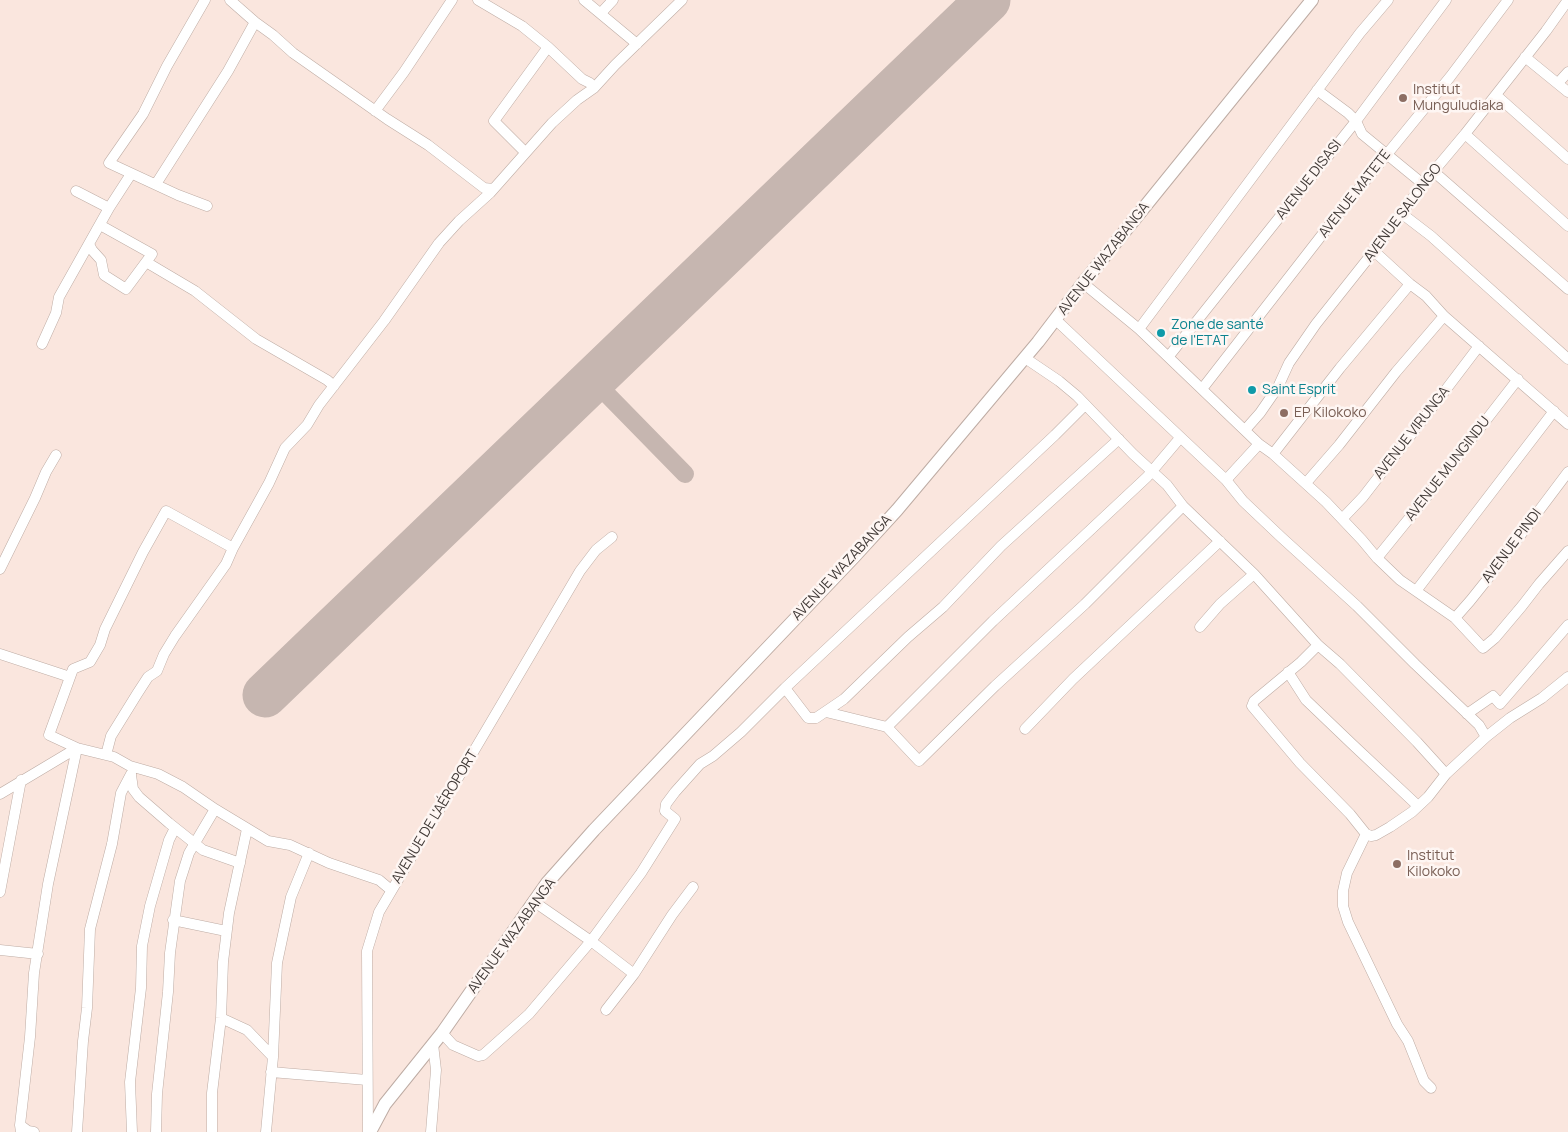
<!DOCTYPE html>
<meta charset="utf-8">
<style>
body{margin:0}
canvas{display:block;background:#fae6de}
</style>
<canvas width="1568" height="1132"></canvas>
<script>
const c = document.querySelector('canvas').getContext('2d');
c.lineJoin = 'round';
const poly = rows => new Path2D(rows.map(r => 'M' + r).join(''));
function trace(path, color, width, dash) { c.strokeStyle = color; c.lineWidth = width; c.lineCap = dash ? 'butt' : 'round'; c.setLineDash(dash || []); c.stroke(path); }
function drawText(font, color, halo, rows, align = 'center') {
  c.font = font + ' Manrope,sans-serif'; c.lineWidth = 5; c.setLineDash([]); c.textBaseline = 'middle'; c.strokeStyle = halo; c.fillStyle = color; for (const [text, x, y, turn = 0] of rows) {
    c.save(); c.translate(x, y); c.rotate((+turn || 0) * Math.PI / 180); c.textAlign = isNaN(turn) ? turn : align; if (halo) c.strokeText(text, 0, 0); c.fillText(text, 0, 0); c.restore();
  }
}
trace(poly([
 [593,380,685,474]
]), '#c6b6b0', 18);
trace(poly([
 [265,695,988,0]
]), '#c6b6b0', 45);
const minor = poly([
 [205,0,167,66,143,114,109,163,178,195,207,206],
 [230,0,255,22,273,35,293,53,387,119,428,145,484,188,493,189],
 [478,0,522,26,548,47,582,79,590,83,594,88],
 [584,0,637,44],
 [601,13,613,0],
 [1525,57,1568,92],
 [1558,83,1568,72],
 [1317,90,1348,113,1356,121,1362,134,1423,184],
 [1496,95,1568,159],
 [375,111,404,72,452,0],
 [1465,134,1568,226],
 [525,152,494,121,548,47],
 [1433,171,1568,289],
 [156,184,228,71,255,22],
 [76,191,109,208],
 [1401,213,1431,236,1568,359],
 [89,244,92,250,101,260,104,275,126,289,152,254,100,225],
 [1374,251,1410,284,1426,296,1444,316,1568,424],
 [146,262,195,291,256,339,327,380,334,386],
 [1083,283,1139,329,1259,444,1273,454,1326,502,1362,540,1377,558,1400,580,1455,618,1483,648,1495,638,1522,606,1539,584,1568,551],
 [1056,320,1226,480,1243,501,1281,537,1357,606,1415,664,1479,725,1486,737],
 [1139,329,1360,33,1388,0],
 [42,344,56,313,59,297,109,208,131,174],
 [1169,356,1356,121,1446,0],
 [1025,358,1059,381,1077,396,1133,454,1167,485,1183,506,1254,574,1318,645,1340,664,1417,742,1446,774],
 [1202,389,1339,213,1450,77,1508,0],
 [1245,430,1260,413,1278,387,1289,363,1316,324,1374,251,1423,184,1465,134,1546,31,1568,0],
 [1273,454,1340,368,1410,284],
 [1226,480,1259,444],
 [1306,483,1339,445,1396,372,1444,316],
 [1342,519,1363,497,1438,400,1479,346],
 [233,548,166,511,143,552,105,629,100,645,90,662,73,669,49,735,77,748,114,757,130,766,158,774,183,787,215,809,268,841,290,845,329,863,379,880,391,890],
 [1377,558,1424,500,1518,379],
 [0,569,35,498,46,472,56,455],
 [1416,591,1554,411],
 [1455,618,1470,601,1486,581,1568,472],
 [1200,627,1220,604,1254,574],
 [1318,645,1301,662,1254,701,1252,706,1300,763,1350,814,1366,834,1371,836,1376,835,1390,827,1412,812,1428,797,1446,774,1486,737,1510,718,1542,698,1568,677],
 [0,654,70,677],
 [1288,672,1306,700,1352,744,1418,806],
 [785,688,808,718,816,718,844,699,908,637,943,607,1001,546,1119,439],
 [826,712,887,727,919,761,995,686,1085,604,1183,506],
 [1467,714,1493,696,1500,704,1568,625],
 [887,727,993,621,1147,477,1180,438],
 [1025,729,1073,679,1220,541],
 [106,755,111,736,137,694,148,677,157,671,164,654,175,636,226,564,233,548,269,483,285,448,307,425,319,405,384,321,439,243,459,221,490,193,552,123,577,100,594,88,615,65,682,0],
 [131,775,133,789,139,797,169,823,203,850,240,863],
 [0,794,77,748],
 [1366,834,1347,873,1343,891,1343,906,1348,922,1397,1024,1408,1041,1424,1081,1431,1088],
 [0,892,21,780],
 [533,901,591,941,634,974],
 [173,920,226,931],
 [0,950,38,954],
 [606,1010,634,974,672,915,693,887],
 [221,1018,247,1030,273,1057],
 [442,1033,453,1045,478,1056,483,1055,529,1014,591,941,641,873,675,819,665,811,666,804,675,792,700,764,713,756,741,732,785,688,1055,435,1085,405],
 [271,1072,367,1080],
 [20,1125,28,1131,34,1132],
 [21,1132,20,1125,30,1037,34,973,48,884,77,748],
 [77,1132,83,1041,87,1008,90,929,112,844,121,793,131,774],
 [132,1132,130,1082,141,988,142,946,150,906,169,840,175,828],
 [156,1132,157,1094,168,992,170,953,180,881,189,853,215,809],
 [212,1132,212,1093,221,1018,223,962,229,913,247,829],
 [266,1132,273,1057,277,963,291,897,309,853],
 [368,1132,367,951,379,912,580,571,596,550,612,537],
 [431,1132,436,1070,433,1044]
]);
const major = poly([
 [370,1132,385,1104,442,1033,547,883,594,830,854,557,897,510,1038,342,1083,283,1312,0]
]);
trace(minor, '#beaca4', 11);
trace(major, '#beaca4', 14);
trace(minor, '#fff', 10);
trace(major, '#fff', 12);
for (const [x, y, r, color] of [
 [1403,98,5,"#8d6e63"],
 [1161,333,5,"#0f9aa8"],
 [1252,390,5,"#0f9aa8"],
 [1284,413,5,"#8d6e63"],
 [1397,864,5,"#8d6e63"]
]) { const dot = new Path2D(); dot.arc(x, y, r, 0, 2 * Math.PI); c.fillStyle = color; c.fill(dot); trace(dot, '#fef6f3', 2); }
drawText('14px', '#785e54', '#fef6f3', [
 ["Institut",1413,90],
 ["Munguludiaka",1413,106],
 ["EP Kilokoko",1294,413],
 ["Institut",1407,856],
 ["Kilokoko",1407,872]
], 'left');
drawText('14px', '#413a37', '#fef6f3', [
 ["AVENUE DISASI",1309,180,-52],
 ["AVENUE MATETE",1355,194,-52],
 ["AVENUE SALONGO",1403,213,-53],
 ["AVENUE WAZABANGA",1104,259,-52],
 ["AVENUE VIRUNGA",1412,433,-52],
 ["AVENUE MUNGINDU",1448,469,-52],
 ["AVENUE PINDI",1512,546,-53],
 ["AVENUE WAZABANGA",842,568,-47],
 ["AVENUE DE L'AÉROPORT",435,817,-59],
 ["AVENUE WAZABANGA",512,936,-54]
]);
drawText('14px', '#0d838f', '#fef6f3', [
 ["Zone de santé",1171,325],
 ["de l'ETAT",1171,341],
 ["Saint Esprit",1262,390]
], 'left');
</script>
